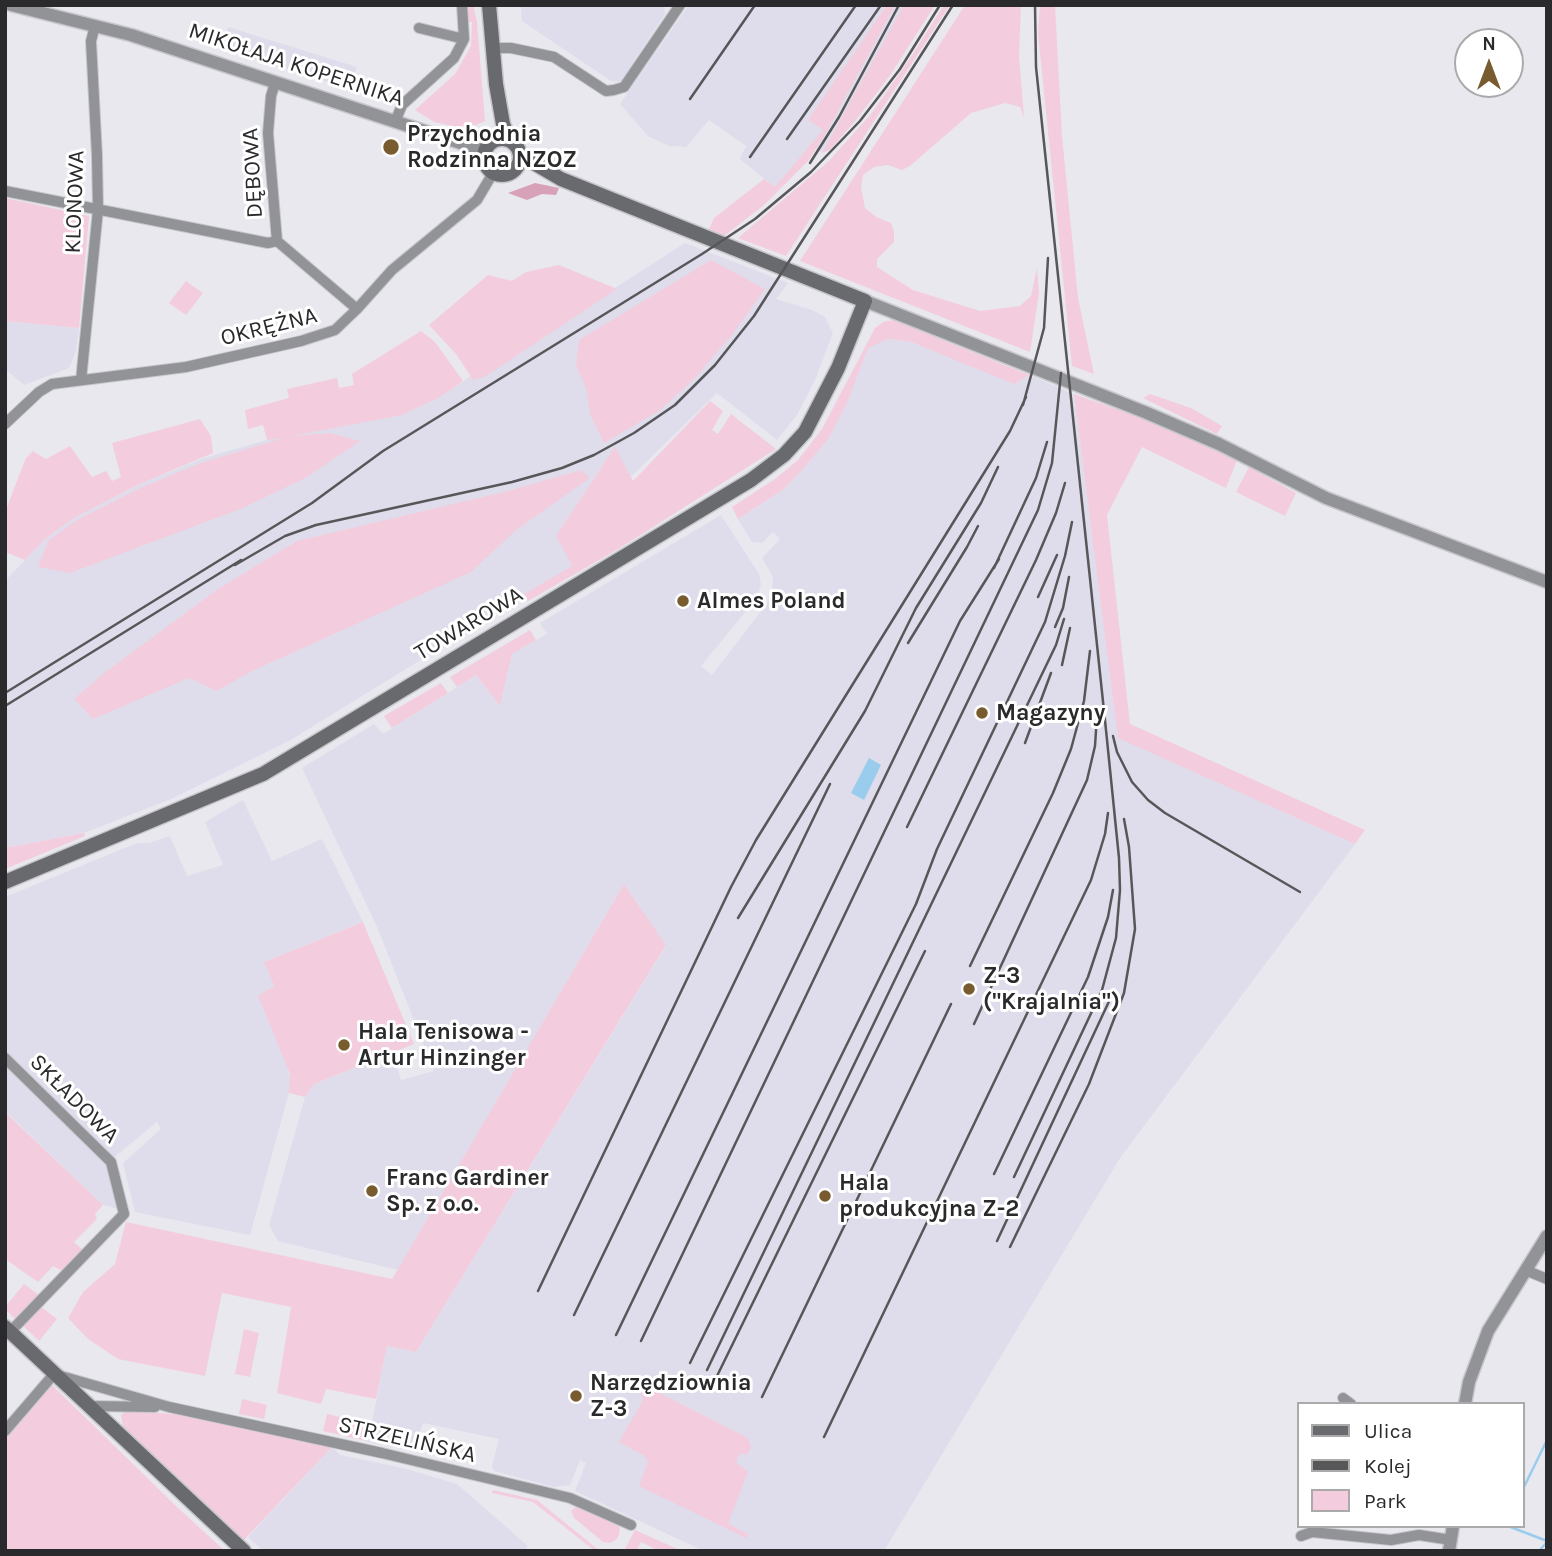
<!DOCTYPE html>
<meta charset="utf-8">
<style>
body{margin:0}
#map{position:relative;width:1552px;height:1556px;overflow:hidden;background:#e9e8ef;font-family:Karla,sans-serif}
canvas{display:block}
.frame{position:absolute;inset:0;border:7px solid #2a2a2c;pointer-events:none}
.legend{position:absolute;left:1297px;top:1402px;width:228px;height:126px;box-sizing:border-box;background:#fff;border:2px solid #aaaaab;margin:0;padding:9px 12px;list-style:none;font-size:21px;color:#2a2a2c}
.legend li{display:flex;align-items:center;gap:14px;height:35px}
.legend b{width:35px;border:2px solid #aaaaab}
.north{position:absolute;left:1454px;top:28px;width:70px;height:70px;box-sizing:border-box;background:#fff;border:2px solid #aaaaab;border-radius:50%;rotate:0deg;font-size:19px;font-weight:700;line-height:28px;text-align:center;color:#2a2a2c}
.north::after{content:'';display:block;margin:auto;width:24px;height:32px;background:#785c2f;clip-path:polygon(50% 0,100% 100%,50% 72%,0 100%)}
</style>
<div id="map">
<canvas width="1552" height="1556"></canvas>
<div class="frame"></div>
<ul class="legend">
<li><b style="height:9px;background:#686a6e"></b>Ulica</li>
<li><b style="height:9px;background:#57575a"></b>Kolej</li>
<li><b style="height:19px;background:#f3cddd"></b>Park</li>
</ul>
<div class="north">N</div>
</div>
<script>
const c = document.querySelector('canvas').getContext('2d');
c.lineJoin = 'round';
function fill(path, color) { c.fillStyle = color; c.fill(path, 'evenodd'); }
const poly = rows => new Path2D(rows.map(r => 'M' + r).join(''));
function trace(path, color, width, dash) { c.strokeStyle = color; c.lineWidth = width; c.lineCap = dash ? 'butt' : 'round'; c.setLineDash(dash || []); c.stroke(path); }
function drawText(font, color, halo, rows, align = 'center') {
  c.font = font + ' Karla,sans-serif'; c.lineWidth = 6; c.setLineDash([]); c.textBaseline = 'middle'; c.strokeStyle = halo; c.fillStyle = color; for (const [text, x, y, turn = 0] of rows) {
    c.save(); c.translate(x, y); c.rotate((+turn || 0) * Math.PI / 180); c.textAlign = isNaN(turn) ? turn : align; if (halo) c.strokeText(text, 0, 0); c.fillText(text, 0, 0); c.restore();
  }
}
fill(poly([
 [521,5,664,5,665,14,620,82,611,81,522,21],
 [689,5,929,5,822,153,810,146,775,188,740,159,746,146,709,120,686,147,669,146,648,136,620,104],
 [228,27,357,67,350,89,221,49],
 [685,243,788,283,776,299,812,310,825,317,833,333,815,380,797,415,777,440,717,393,603,504,620,537,289,741,171,799,84,833,5,848,5,581,45,539,74,518,140,484,204,458,284,435,442,396,516,344,532,341],
 [5,321,79,328,76,351,69,368,24,385,5,369],
 [888,339,911,342,1014,383,1029,375,1074,394,1119,737,1355,844,1120,1158,884,1551,704,1551,575,1491,586,1463,580,1460,570,1485,554,1487,494,1471,492,1466,499,1439,423,1423,413,1451,368,1442,387,1346,416,1352,666,946,624,884,398,1270,278,1241,269,1225,305,1097,314,1084,392,1053,401,1080,434,1071,378,929,302,768,374,724,383,734,476,675,500,706,512,654,547,634,540,623,721,515,759,574,761,585,756,599,701,666,712,675,771,598,773,577,762,558,780,539,773,532,762,543,752,542,738,519,784,489,805,467,829,438,847,403,867,348],
 [243,800,272,861,322,839,363,922,264,962,274,986,291,1085,250,1235,135,1212,123,1163,161,1129,157,1122,107,1163,118,1209,103,1205,5,1111,5,897,137,843,149,843,170,836,187,876,223,865,205,822],
 [332,1447,340,1455,407,1469,457,1484,528,1546,524,1551,263,1551,248,1537]
]), '#dfddeb');
fill(poly([
 [466,5,473,5,477,22,485,121,476,125,458,127,434,122,415,110,455,74,471,46,472,22,467,22],
 [887,5,895,5,826,133,808,161,763,206,724,236,709,229,714,218,764,179,775,187,823,130,808,120],
 [904,5,935,5,891,74,856,120,830,150,822,153],
 [944,5,950,5,786,256,738,238,829,161,871,114,909,60],
 [965,5,1021,5,1019,56,1024,117,1020,107,1005,103,971,113,910,166,902,170,888,165,874,167,863,175,861,187,865,208,876,217,891,223,894,231,894,242,877,259,877,267,913,290,980,311,1020,306,1031,296,1037,268,1039,293,1030,352,800,261],
 [1040,5,1055,5,1062,136,1078,298,1094,374,1072,366,1038,34],
 [5,198,89,216,79,328,5,321],
 [711,260,765,289,731,336,695,378,659,411,604,443,590,414,586,388,576,365,579,340],
 [559,265,617,289,486,376,473,380,456,354,429,325,488,275,512,281,526,272],
 [186,281,203,293,186,315,169,303],
 [893,320,1029,375,1014,384,911,342,888,339,868,348,847,403,829,438,805,467,784,489,738,519,732,507,775,479,798,460,822,429,875,328,883,322],
 [421,331,435,342,463,381,442,396,402,415,292,436,330,433,360,441,307,477,243,508,70,573,38,567,48,541,77,520,140,488,201,463,283,438,267,440,263,425,248,429,245,410,289,398,287,389,337,378,339,388,354,385,352,374],
 [1074,394,1147,420,1237,460,1226,488,1142,447,1107,515,1130,724,1365,830,1355,844,1118,738],
 [1150,394,1191,408,1222,426,1217,434,1143,398],
 [710,401,723,411,712,430,718,434,731,414,776,449,620,548,528,601,524,594,572,566,556,536,615,447,633,481],
 [200,419,211,436,213,453,140,484,74,518,45,539,25,560,5,552,5,512,26,458,33,451,46,459,70,446,92,477,106,471,112,481,121,477,112,443],
 [1249,467,1296,493,1285,516,1236,492],
 [581,470,590,478,516,530,471,572,250,672,217,691,189,678,93,719,74,699,103,674,218,589,297,541,508,491],
 [530,630,536,640,512,654,500,706,476,675,457,687,450,677],
 [441,683,448,693,392,728,384,716],
 [84,833,85,836,5,869,5,848],
 [624,884,666,945,416,1352,387,1346,376,1399,326,1389,321,1404,277,1393,291,1307,222,1293,205,1376,118,1359,88,1339,68,1318,83,1292,115,1264,126,1222,392,1279],
 [363,922,414,1044,314,1084,305,1097,289,1093,290,1074,258,996,274,986,264,962],
 [5,1112,103,1205,95,1214,97,1219,74,1242,84,1251,64,1272,53,1266,38,1282,5,1259],
 [24,1284,40,1296,16,1320,5,1309,5,1307],
 [40,1306,57,1319,39,1341,22,1325],
 [244,1329,259,1333,250,1377,235,1374],
 [642,1384,748,1438,751,1447,747,1455,740,1453,736,1462,748,1472,728,1524,748,1534,746,1538,639,1486,648,1461,643,1455,619,1442,643,1400,639,1390],
 [52,1385,176,1506,225,1551,5,1551,5,1440],
 [242,1399,267,1405,264,1419,239,1414],
 [126,1411,175,1414,332,1447,244,1540,123,1427,121,1415],
 [327,1414,371,1424,367,1441,323,1431],
 [493,1490,537,1500,600,1551,595,1551,533,1502,492,1493],
 [576,1507,617,1524,620,1528,619,1535,616,1540,610,1543,603,1542,574,1518,571,1511],
 [635,1530,682,1551,659,1551,641,1542,637,1551,624,1551]
]), '#f3cddd');
fill(poly([
 [535,183,559,188,556,195,542,194,527,200,508,193]
]), '#d7a1b8');
fill(poly([
 [869,758,881,765,864,800,851,793]
]), '#99cced');
trace(poly([
 [1522,1491,1547,1440],
 [1508,1526,1547,1541],
 [1539,1551,1547,1542]
]), '#99cced', 2.5);
const minor = poly([
 [419,28,464,39],
 [492,48,511,48,554,57,606,91,614,90,624,87,680,5],
 [275,83,271,96,268,133,277,241,357,309],
 [395,122,402,105,454,58,464,39,462,5],
 [5,191,268,243,277,241],
 [81,380,98,210,97,156,91,41,95,26],
 [5,424,39,392,52,384,186,367,301,341,335,330,357,309,392,270,477,200,493,173],
 [5,1058,111,1162,124,1214,10,1332],
 [1525,1270,1547,1279],
 [1343,1398,1351,1404],
 [89,1406,155,1407],
 [5,1431,54,1374,169,1407,382,1453,570,1498,631,1525],
 [1301,1536,1312,1532,1391,1540,1419,1535,1451,1540]
]);
const tertiary = poly([
 [11,5,131,35,485,151],
 [865,301,1147,413,1219,444,1326,498,1547,582],
 [1465,1404,1469,1382,1488,1331,1547,1236],
 [1449,1551,1453,1526]
]);
const secondary = poly([
 [489,5,496,84,503,124,509,140],
 '484 157a18 18 0 1 1 36 0a18 18 0 1 1-36 0Z',
 [5,882,263,774,751,480,784,455,805,432,838,368,865,301,561,179,520,155],
 [5,1327,244,1551]
]);
trace(minor, '#c7c6cc', 12);
trace(tertiary, '#c7c6cc', 15);
trace(secondary, '#c7c6cc', 17);
trace(minor, '#929396', 10);
trace(tertiary, '#929396', 12);
trace(secondary, '#686a6e', 14);
trace(poly([
 [690,99,755,5],
 [787,139,881,5],
 [750,157,856,5],
 [810,163,839,117,899,5],
 [1023,405,1044,328,1048,258],
 [235,565,285,536,316,525,512,482,562,468,594,455,634,433,675,405,715,365,754,316,953,5],
 [994,568,1036,478,1047,442],
 [1038,597,1057,555],
 [1055,627,1063,608,1069,577],
 [908,643,967,547,978,526],
 [1062,665,1070,628],
 [5,693,312,503,383,451,702,254,755,219,811,172,860,121,900,69,940,5],
 [5,706,241,560],
 [1113,736,1117,752,1132,782,1148,800,1165,813,1300,892],
 [1025,743,1051,673],
 [907,827,1036,560,1056,513,1065,483],
 [738,918,865,711,916,608,981,503,998,467],
 [970,966,1053,793,1071,749,1084,701,1090,651],
 [974,1024,1087,780,1095,746,1097,715],
 [994,1174,1088,977,1108,917,1113,890],
 [1014,1177,1102,990,1116,938,1120,890,1119,858,1106,730,1036,67,1035,5],
 [997,1241,1112,995],
 [1010,1247,1089,1084,1124,993,1135,929,1129,847,1124,819],
 [538,1291,731,887,756,840,1010,431,1026,397],
 [574,1315,830,784],
 [616,1335,960,621,999,559],
 [641,1341,1038,510,1052,463,1061,373],
 [690,1363,916,904,937,849,1045,622,1065,556,1072,522],
 [707,1370,1056,645,1064,619],
 [717,1376,925,951],
 [762,1397,951,1004],
 [824,1437,1091,880,1105,834,1108,813]
]), '#57575a', 2.5);
for (const [x, y, r, color] of [
 [391,147,9,"#785c2f"],
 [683,601,7,"#785c2f"],
 [982,713,7,"#785c2f"],
 [969,989,7,"#785c2f"],
 [344,1045,7,"#785c2f"],
 [372,1191,7,"#785c2f"],
 [825,1196,7,"#785c2f"],
 [576,1396,7,"#785c2f"]
]) { const dot = new Path2D(); dot.arc(x, y, r, 0, 2 * Math.PI); c.fillStyle = color; c.fill(dot); trace(dot, '#fff', 2.5); }
drawText('23px', '#2a2a2c', '#fff', [
 ["MIKOŁAJA KOPERNIKA",296,65,18],
 ["DĘBOWA",253,173,-93],
 ["KLONOWA",75,202,-88],
 ["OKRĘŻNA",269,327,-14],
 ["TOWAROWA",469,624,-31],
 ["SKŁADOWA",74,1099,45],
 ["STRZELIŃSKA",407,1440,13]
]);
drawText('bold 23px', '#2a2a2c', '#fff', [
 ["Przychodnia",407,134],
 ["Rodzinna NZOZ",407,160],
 ["Almes Poland",697,601],
 ["Magazyny",996,713],
 ["Z-3",983,976],
 ["(\"Krajalnia\")",983,1002],
 ["Hala Tenisowa -",358,1032],
 ["Artur Hinzinger",358,1058],
 ["Franc Gardiner",386,1178],
 ["Sp. z o.o.",386,1204],
 ["Hala",839,1183],
 ["produkcyjna Z-2",839,1209],
 ["Narzędziownia",590,1383],
 ["Z-3",590,1409]
], 'left');
</script>
